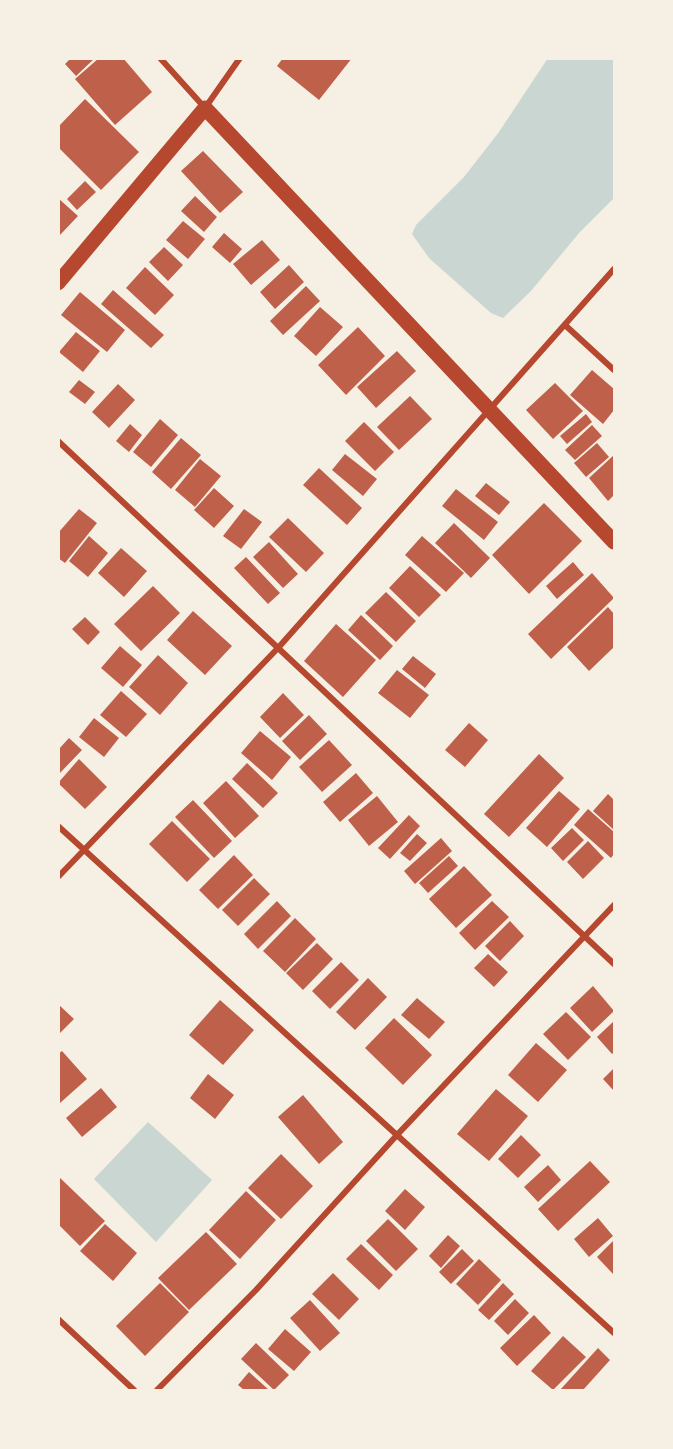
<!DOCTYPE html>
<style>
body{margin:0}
#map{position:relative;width:673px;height:1449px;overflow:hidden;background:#f6efe4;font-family:"PT Sans",sans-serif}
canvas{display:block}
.frame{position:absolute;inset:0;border:60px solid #f6efe4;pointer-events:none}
</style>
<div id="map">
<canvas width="673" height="1449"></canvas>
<div class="frame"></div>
</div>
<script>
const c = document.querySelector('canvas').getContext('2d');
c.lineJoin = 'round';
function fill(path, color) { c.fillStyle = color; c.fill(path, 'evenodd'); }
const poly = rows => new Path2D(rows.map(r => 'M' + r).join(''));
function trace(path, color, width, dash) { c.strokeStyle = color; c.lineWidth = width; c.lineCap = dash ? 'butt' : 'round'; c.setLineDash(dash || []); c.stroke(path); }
fill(poly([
 [548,58,614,59,614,198,579,233,531,291,503,318,491,313,429,258,412,234,416,225,464,177,499,132],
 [148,1122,212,1180,156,1242,94,1179]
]), '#c9d6d2');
fill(poly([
 [71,58,95,58,76,76,65,64],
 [99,58,123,58,152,92,115,125,75,79],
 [283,58,352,58,319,100,277,66],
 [85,99,139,152,101,190,58,147,58,127],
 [203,151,243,192,220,213,181,171],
 [85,181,96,192,77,210,67,199],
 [195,196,217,217,204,232,181,211],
 [58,198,78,216,60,235,58,234],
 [183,221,205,239,188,259,166,240],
 [224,233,242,249,230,263,212,247],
 [262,240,280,260,251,285,233,264],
 [164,247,183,265,168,281,149,262],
 [289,265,304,282,275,309,260,292],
 [145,267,174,295,155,315,126,288],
 [306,286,320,301,283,335,270,321],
 [113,290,164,335,151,348,101,304],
 [80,292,125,330,107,352,61,315],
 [320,307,343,327,316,356,294,336],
 [358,327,385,356,346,395,318,365],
 [76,332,100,351,83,372,59,352],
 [397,351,416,371,376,408,357,387],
 [592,370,614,389,614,410,603,424,570,395],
 [79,380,95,392,85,404,69,392],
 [555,383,583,411,553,439,526,410],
 [118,384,135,400,109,428,92,412],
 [410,396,432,419,399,450,377,427],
 [586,414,592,422,567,444,560,436],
 [160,419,178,435,151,467,133,452],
 [364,422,394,452,375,471,345,441],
 [130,424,142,435,129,452,116,441],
 [592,425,602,436,575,460,565,450],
 [181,438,201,455,171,489,152,472],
 [597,443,609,457,586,477,574,463],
 [345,454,377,479,363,496,332,470],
 [614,455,614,495,608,501,589,478],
 [200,459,221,476,195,507,175,490],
 [319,468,362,508,347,525,303,485],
 [486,483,510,502,499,515,475,496],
 [214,488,234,506,214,528,194,510],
 [456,489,498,522,484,540,442,506],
 [544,503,582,541,529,594,492,555],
 [79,509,97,523,65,563,58,558,58,533],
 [244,509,262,522,241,549,223,536],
 [288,518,324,553,306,572,269,537],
 [454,523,490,558,471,578,435,543],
 [89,536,108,553,88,577,69,561],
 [422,536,464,573,446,592,405,555],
 [269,542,298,574,283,588,253,557],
 [121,548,147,571,124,597,98,573],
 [246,557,280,593,268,604,234,568],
 [573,562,584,575,557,599,546,586],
 [410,566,441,595,419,617,389,588],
 [592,573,614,598,551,659,528,634],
 [153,586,180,613,141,651,114,624],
 [386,592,416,621,396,642,365,613],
 [608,607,614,614,614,647,589,671,567,647],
 [193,611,232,646,205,675,167,640],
 [361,615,393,646,380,660,348,630],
 [85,617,100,632,88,645,72,629],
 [336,624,376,660,343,697,304,661],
 [120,646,142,665,123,687,101,668],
 [158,655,188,683,160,715,129,687],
 [413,656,436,674,425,688,402,669],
 [397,670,429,695,410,718,378,693],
 [121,691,147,714,126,737,100,715],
 [283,693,304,715,280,738,260,717],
 [309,715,327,734,300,760,282,741],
 [94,718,119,738,104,757,79,737],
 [469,723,488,740,465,767,445,750],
 [260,731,291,757,272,780,241,753],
 [69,738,82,750,58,775,58,750],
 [329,740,352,765,322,792,299,767],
 [539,754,564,778,509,837,484,814],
 [79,759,107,787,85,809,58,783],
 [247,763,278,793,263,808,232,779],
 [356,773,373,793,340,822,323,802],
 [226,781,259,816,235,838,203,803],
 [559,791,580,809,547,847,526,828],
 [608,794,614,800,614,830,593,811],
 [377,796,398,822,369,846,348,820],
 [193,800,232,841,214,858,175,817],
 [588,809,614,832,614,854,611,858,574,825],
 [409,815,420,826,390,859,378,848],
 [172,821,210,859,187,882,149,844],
 [572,828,584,840,563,861,551,848],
 [417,834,427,843,410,861,400,853],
 [441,838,452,851,415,884,404,871],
 [588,841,604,858,583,879,567,862],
 [234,855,253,875,218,909,199,890],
 [449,856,458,866,428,893,419,883],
 [464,866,492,895,456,928,429,899],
 [254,878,270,894,238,926,222,910],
 [277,901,291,916,258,949,244,934],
 [492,901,509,917,475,950,459,933],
 [295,918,316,939,285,972,263,951],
 [510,921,524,936,500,961,485,946],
 [317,943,333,959,303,990,286,973],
 [488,954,508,972,494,987,474,968],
 [341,962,359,980,330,1009,312,991],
 [368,978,387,997,355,1030,336,1012],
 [593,986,614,1011,592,1032,570,1008],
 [417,998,445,1022,429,1039,401,1015],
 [220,1000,254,1030,223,1065,189,1035],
 [58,1004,74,1019,58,1035],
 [566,1012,591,1037,568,1060,543,1034],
 [394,1018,432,1055,403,1085,365,1048],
 [614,1021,614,1052,612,1054,597,1037],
 [536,1043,567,1070,538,1102,508,1075],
 [62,1051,87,1079,60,1103,58,1054],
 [614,1068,614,1091,603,1079],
 [208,1074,234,1095,215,1119,190,1098],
 [101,1088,117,1107,82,1137,66,1118],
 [496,1089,528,1116,489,1161,457,1134],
 [303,1095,343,1142,319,1164,278,1117],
 [521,1135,541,1155,518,1178,498,1159],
 [281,1154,313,1186,281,1219,248,1188],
 [590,1161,610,1182,558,1231,538,1209],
 [548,1165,561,1180,538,1202,524,1187],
 [58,1176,105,1221,80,1246,58,1224],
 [405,1189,425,1207,405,1230,385,1211],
 [246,1191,276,1220,240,1259,209,1230],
 [598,1218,613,1236,589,1257,574,1239],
 [388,1219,418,1249,396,1271,366,1241],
 [105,1224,137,1253,113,1281,80,1251],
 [206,1232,237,1264,189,1310,158,1278],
 [448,1235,460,1246,441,1268,429,1256],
 [614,1240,614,1275,597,1257],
 [361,1244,393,1275,379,1290,346,1259],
 [462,1249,474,1261,451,1284,439,1272],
 [479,1259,501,1280,478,1305,456,1284],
 [333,1273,359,1299,339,1320,312,1294],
 [160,1283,189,1312,145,1356,116,1326],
 [503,1283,514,1294,489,1320,478,1310],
 [515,1299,529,1313,508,1335,494,1321],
 [310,1300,340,1333,320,1351,290,1318],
 [534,1315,551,1333,517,1366,500,1348],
 [285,1329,311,1352,294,1371,268,1349],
 [563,1336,586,1357,553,1390,531,1371],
 [256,1343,289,1375,274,1390,241,1359],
 [598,1348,610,1360,583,1390,560,1390],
 [249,1372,269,1390,244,1390,238,1385]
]), '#bf614a');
trace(poly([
 [160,58,205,108,240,58],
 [565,325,614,370],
 [58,441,614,964],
 [58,826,614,1333],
 [58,877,278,648,614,269],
 [58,1319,134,1390],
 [157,1390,256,1290,397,1135,614,905]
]), '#b5482f', 6);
trace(poly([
 [58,283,205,108,614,542]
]), '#b5482f', 15);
</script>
